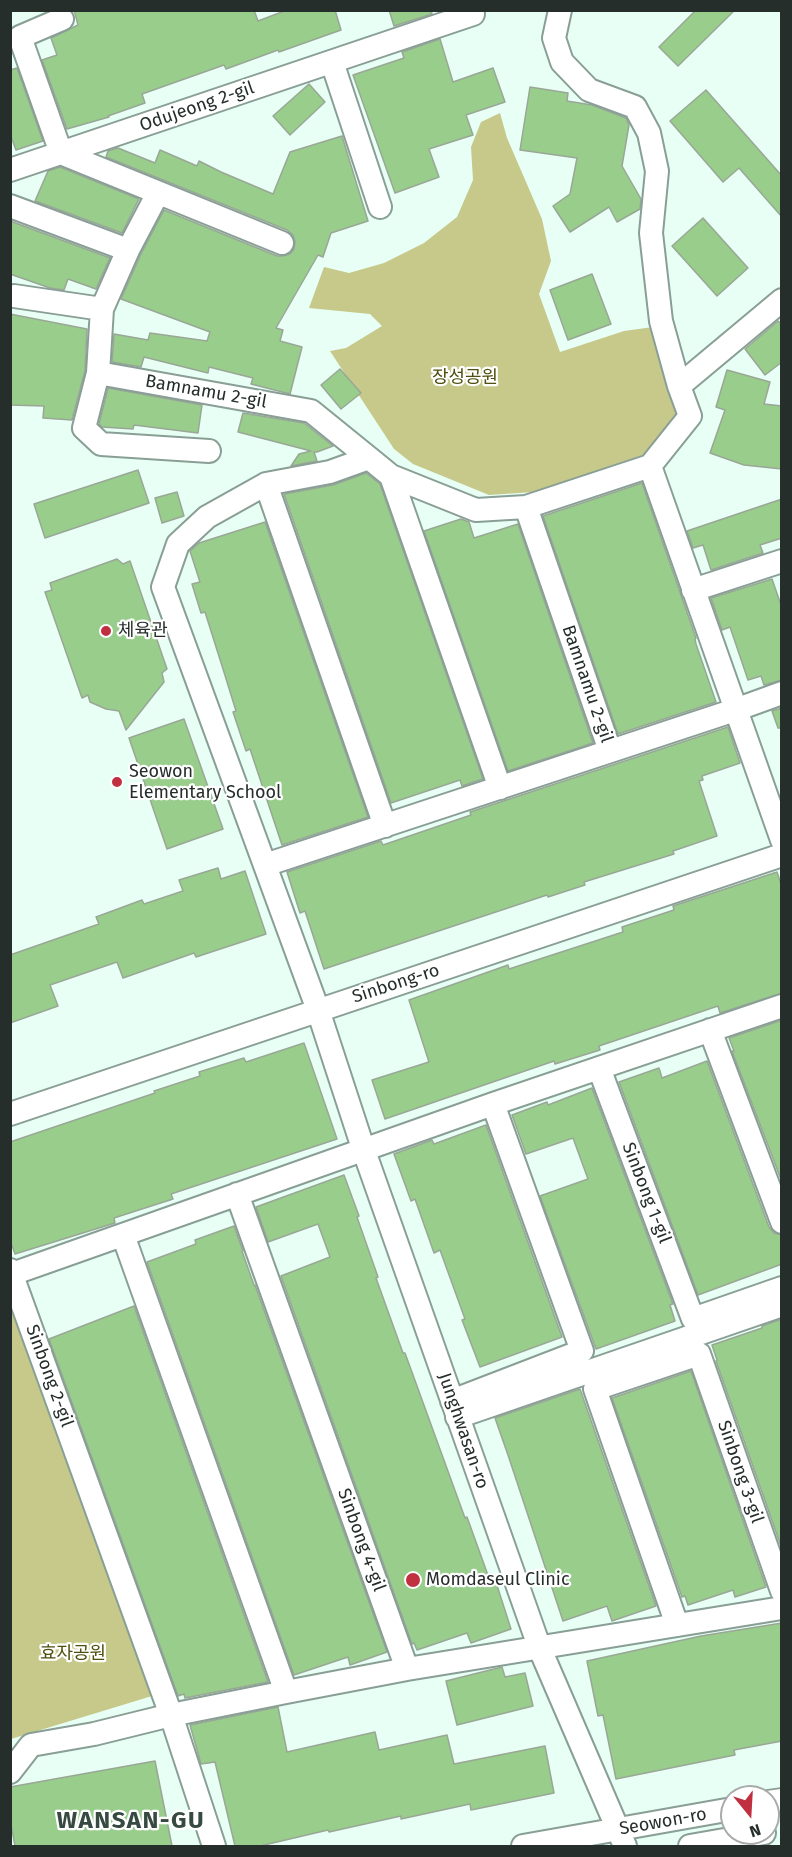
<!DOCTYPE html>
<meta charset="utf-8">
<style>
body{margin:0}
#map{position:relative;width:792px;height:1857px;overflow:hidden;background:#e7fff5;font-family:"Fira Sans",sans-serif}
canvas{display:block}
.frame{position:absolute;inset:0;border:12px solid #252e2b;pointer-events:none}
.north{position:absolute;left:720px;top:1785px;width:60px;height:60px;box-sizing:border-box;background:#fff;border:2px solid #a8abaa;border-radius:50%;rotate:162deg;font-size:16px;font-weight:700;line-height:24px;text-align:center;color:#252e2b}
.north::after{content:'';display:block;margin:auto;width:21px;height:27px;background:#c03040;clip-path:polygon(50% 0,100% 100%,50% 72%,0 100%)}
</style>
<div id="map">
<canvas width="792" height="1857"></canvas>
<div class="frame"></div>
<div class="north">N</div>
</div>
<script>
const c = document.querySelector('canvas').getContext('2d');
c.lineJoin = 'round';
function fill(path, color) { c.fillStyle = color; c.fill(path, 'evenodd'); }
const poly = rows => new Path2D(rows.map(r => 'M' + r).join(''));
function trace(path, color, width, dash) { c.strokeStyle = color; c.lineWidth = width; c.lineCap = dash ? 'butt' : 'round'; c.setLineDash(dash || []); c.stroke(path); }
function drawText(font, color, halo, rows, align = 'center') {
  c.font = font + ' "Fira Sans","Noto Sans KR",sans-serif'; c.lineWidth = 4.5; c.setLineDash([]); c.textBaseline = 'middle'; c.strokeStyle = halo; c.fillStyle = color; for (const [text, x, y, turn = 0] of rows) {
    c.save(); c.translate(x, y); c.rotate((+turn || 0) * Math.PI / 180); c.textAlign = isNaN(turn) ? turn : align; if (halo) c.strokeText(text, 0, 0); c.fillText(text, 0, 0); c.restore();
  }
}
fill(poly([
 [500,113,507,138,542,219,551,261,539,294,560,352,624,331,653,327,679,411,643,455,534,492,489,495,413,464,394,449,330,351,346,348,382,326,370,314,309,308,324,267,349,273,384,263,424,243,457,217,473,180,471,147,481,122],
 [10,1260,152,1696,11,1739,10,1739]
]), '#c7c98a');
const building = poly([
 [74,10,254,10,258,21,287,10,335,10,341,30,279,52,278,50,226,69,224,65,142,94,145,103,108,116,109,117,67,129,42,60,57,55,51,38,78,25,74,10],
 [389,10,431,10,432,14,394,26,389,10],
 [696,10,735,10,678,66,659,47,696,10],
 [440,39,453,82,493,68,505,102,466,115,473,135,429,149,439,177,395,193,353,75,404,58,402,52,440,39],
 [17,68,43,141,16,150,10,134,10,70,17,68],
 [309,84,325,102,290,135,273,116,309,84],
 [530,87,568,93,567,101,592,105,626,118,629,125,622,166,641,199,640,209,617,222,609,207,570,232,553,206,570,194,577,158,520,150,530,87],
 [706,90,782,176,782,217,739,168,723,182,670,121,706,90],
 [342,136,368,221,331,233,323,257,318,255,276,328,283,330,280,341,302,347,290,394,251,384,253,378,209,367,208,373,144,357,141,367,112,362,114,334,148,340,150,333,207,341,210,332,121,299,140,256,164,210,277,256,283,256,290,254,294,249,295,242,293,235,287,230,106,157,108,151,118,148,155,163,160,150,197,166,199,161,221,172,273,194,290,152,342,136],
 [60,167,139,199,122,233,35,201,48,171,60,167],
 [703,218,748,268,717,296,672,246,703,218],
 [10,221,110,258,96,289,68,279,64,290,50,288,10,274,10,221],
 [592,274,611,324,568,340,550,290,592,274],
 [10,314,87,329,85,371,72,420,43,418,44,406,10,405,10,314],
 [778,321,782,324,782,362,765,375,745,349,778,321],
 [340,369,361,393,341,409,321,385,340,369],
 [727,370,770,382,764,404,782,406,782,469,744,465,710,453,725,410,716,407,727,370],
 [108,388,202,405,198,433,134,425,133,429,102,427,99,424,108,388],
 [243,413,304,423,333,446,317,452,314,452,317,461,291,466,299,454,311,451,238,432,243,413],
 [138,470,149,503,45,538,34,504,138,470],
 [366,473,380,484,483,779,462,786,460,780,391,803,284,494,333,485,366,473],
 [642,483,696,638,695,639,696,644,716,702,618,734,543,516,642,483],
 [177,492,184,516,162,523,155,498,177,492],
 [782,499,782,538,760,545,763,553,711,570,703,545,693,548,687,531,782,499],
 [461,519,469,522,474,538,518,524,593,743,508,771,424,531,461,519],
 [265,522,368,817,282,845,250,749,246,751,233,712,236,711,223,669,205,612,201,613,192,584,200,582,190,551,199,543,265,522],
 [117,559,123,564,130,561,167,669,162,673,164,682,126,730,119,711,106,709,90,702,88,695,82,698,45,592,52,590,50,583,117,559],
 [772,579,782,608,782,680,764,685,761,676,748,680,730,627,722,630,711,598,772,579],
 [782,708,782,728,778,728,772,711,782,708],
 [184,719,223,829,167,849,129,738,184,719],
 [728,727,740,763,702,776,703,780,699,781,717,836,673,851,674,854,584,882,585,885,548,897,547,895,324,969,305,911,300,913,287,872,381,841,383,845,430,829,471,815,470,812,728,727],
 [218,868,221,879,245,871,266,934,196,957,194,953,123,978,117,962,50,985,58,1006,10,1023,10,955,99,924,96,917,142,900,144,904,183,891,179,880,218,868],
 [777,872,782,887,782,993,720,1013,718,1006,599,1046,600,1050,555,1064,554,1061,385,1119,372,1080,429,1062,409,1000,508,965,509,969,623,932,622,927,674,910,673,906,777,872],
 [782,1020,782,1182,732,1051,734,1051,729,1038,782,1020],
 [304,1043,337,1139,171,1194,173,1199,114,1218,115,1223,15,1254,10,1240,10,1142,155,1093,154,1091,200,1076,199,1072,244,1058,246,1062,304,1043],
 [707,1061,769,1227,774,1233,782,1235,782,1264,698,1295,619,1082,659,1068,662,1078,707,1061],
 [592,1088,673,1304,670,1305,675,1321,596,1349,540,1196,588,1179,573,1138,526,1154,512,1115,547,1102,548,1105,592,1088],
 [486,1125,562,1337,480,1367,462,1320,465,1319,440,1250,434,1253,415,1199,411,1201,394,1154,432,1140,434,1144,486,1125],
 [344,1175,359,1216,357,1217,378,1277,376,1278,403,1353,405,1353,465,1518,467,1517,489,1578,494,1576,511,1629,471,1643,467,1633,417,1650,414,1643,412,1644,281,1276,330,1257,318,1224,268,1242,256,1207,344,1175],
 [234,1226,243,1251,242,1251,254,1285,255,1285,387,1652,350,1665,348,1657,294,1675,147,1262,196,1244,195,1240,234,1226],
 [134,1306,268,1682,185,1698,184,1694,178,1696,49,1339,134,1306],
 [782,1319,782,1549,716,1361,717,1360,712,1345,762,1328,762,1326,782,1319],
 [691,1371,766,1587,735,1597,733,1590,688,1605,685,1596,682,1597,612,1398,691,1371],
 [580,1389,656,1606,612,1621,607,1606,563,1621,508,1455,495,1418,580,1389],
 [782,1623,782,1741,734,1750,735,1755,616,1779,603,1715,598,1716,587,1661,701,1636,782,1623],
 [502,1667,505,1677,525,1673,533,1706,457,1725,446,1681,502,1667],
 [278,1707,287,1752,375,1732,379,1750,447,1735,454,1764,545,1746,554,1793,471,1810,470,1804,401,1819,401,1816,329,1832,328,1830,260,1846,235,1846,215,1762,201,1764,190,1725,278,1707],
 [155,1761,172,1846,15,1846,10,1819,10,1787,155,1761]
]);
fill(building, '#98cd8b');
trace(building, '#9aa796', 1.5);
const minor = poly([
 [560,10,554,38,562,62,589,90,635,107,649,133,657,171,651,233,661,321,679,386],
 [62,19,20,37,61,153,282,243],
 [332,62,380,207],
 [10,170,473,14],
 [158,193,128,250,102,309,98,373,84,428,101,444,209,451],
 [10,206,128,250],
 [14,296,102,309],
 [782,300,679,386,690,416,650,466,782,840],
 [98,373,311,411,369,458],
 [391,476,500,788],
 [266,484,385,826],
 [526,507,610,751],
 [693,590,782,561],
 [265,865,735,710,782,693],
 [710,1030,782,1222],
 [599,1068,693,1319,782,1288],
 [10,1114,782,855],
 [237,1194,407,1669],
 [123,1235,286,1692],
 [10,1270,171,1715,214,1846],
 [12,1274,493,1104,782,1006],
 [452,1401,582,1351,493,1104],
 [457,1417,782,1305],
 [677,1625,595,1389,699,1354,782,1591],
 [10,1772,31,1745,94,1734,171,1715,286,1692,407,1669,782,1608],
 [768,1802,782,1800],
 [523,1846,732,1809],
 [625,1846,540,1649,364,1151,318,1010,163,587,178,544,207,517,266,484,330,472,369,458,391,476,476,510,526,507,650,466],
 [690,1846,764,1833]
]);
trace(minor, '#899f96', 26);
trace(minor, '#fff', 22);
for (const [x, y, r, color] of [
 [106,631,6,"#c03040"],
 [117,782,6,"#c03040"],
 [413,1580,8,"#c03040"]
]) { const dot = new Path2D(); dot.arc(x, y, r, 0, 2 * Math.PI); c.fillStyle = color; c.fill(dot); trace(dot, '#fff', 2); }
drawText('18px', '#252e2b', '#fff', [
 ["Odujeong 2-gil",197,107,-19],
 ["Bamnamu 2-gil",206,392,10],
 ["Bamnamu 2-gil",587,684,71],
 ["Sinbong-ro",396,984,-18],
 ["Sinbong 1-gil",646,1193,69],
 ["Sinbong 2-gil",49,1376,70],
 ["Junghwasan-ro",463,1431,71],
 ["Sinbong 3-gil",740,1472,71],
 ["Sinbong 4-gil",361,1540,70],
 ["Seowon-ro",663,1822,-10]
]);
drawText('18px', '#4f4f10', '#fff', [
 ["장성공원",465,378],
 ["효자공원",73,1654]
]);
drawText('18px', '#252e2b', '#fff', [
 ["체육관",118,631],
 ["Seowon",129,772],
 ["Elementary School",129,793],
 ["Momdaseul Clinic",426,1580]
], 'left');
c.letterSpacing = '1.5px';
drawText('bold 24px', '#364a42', '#fff', [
 ["WANSAN-GU",131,1821]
]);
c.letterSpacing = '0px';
</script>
